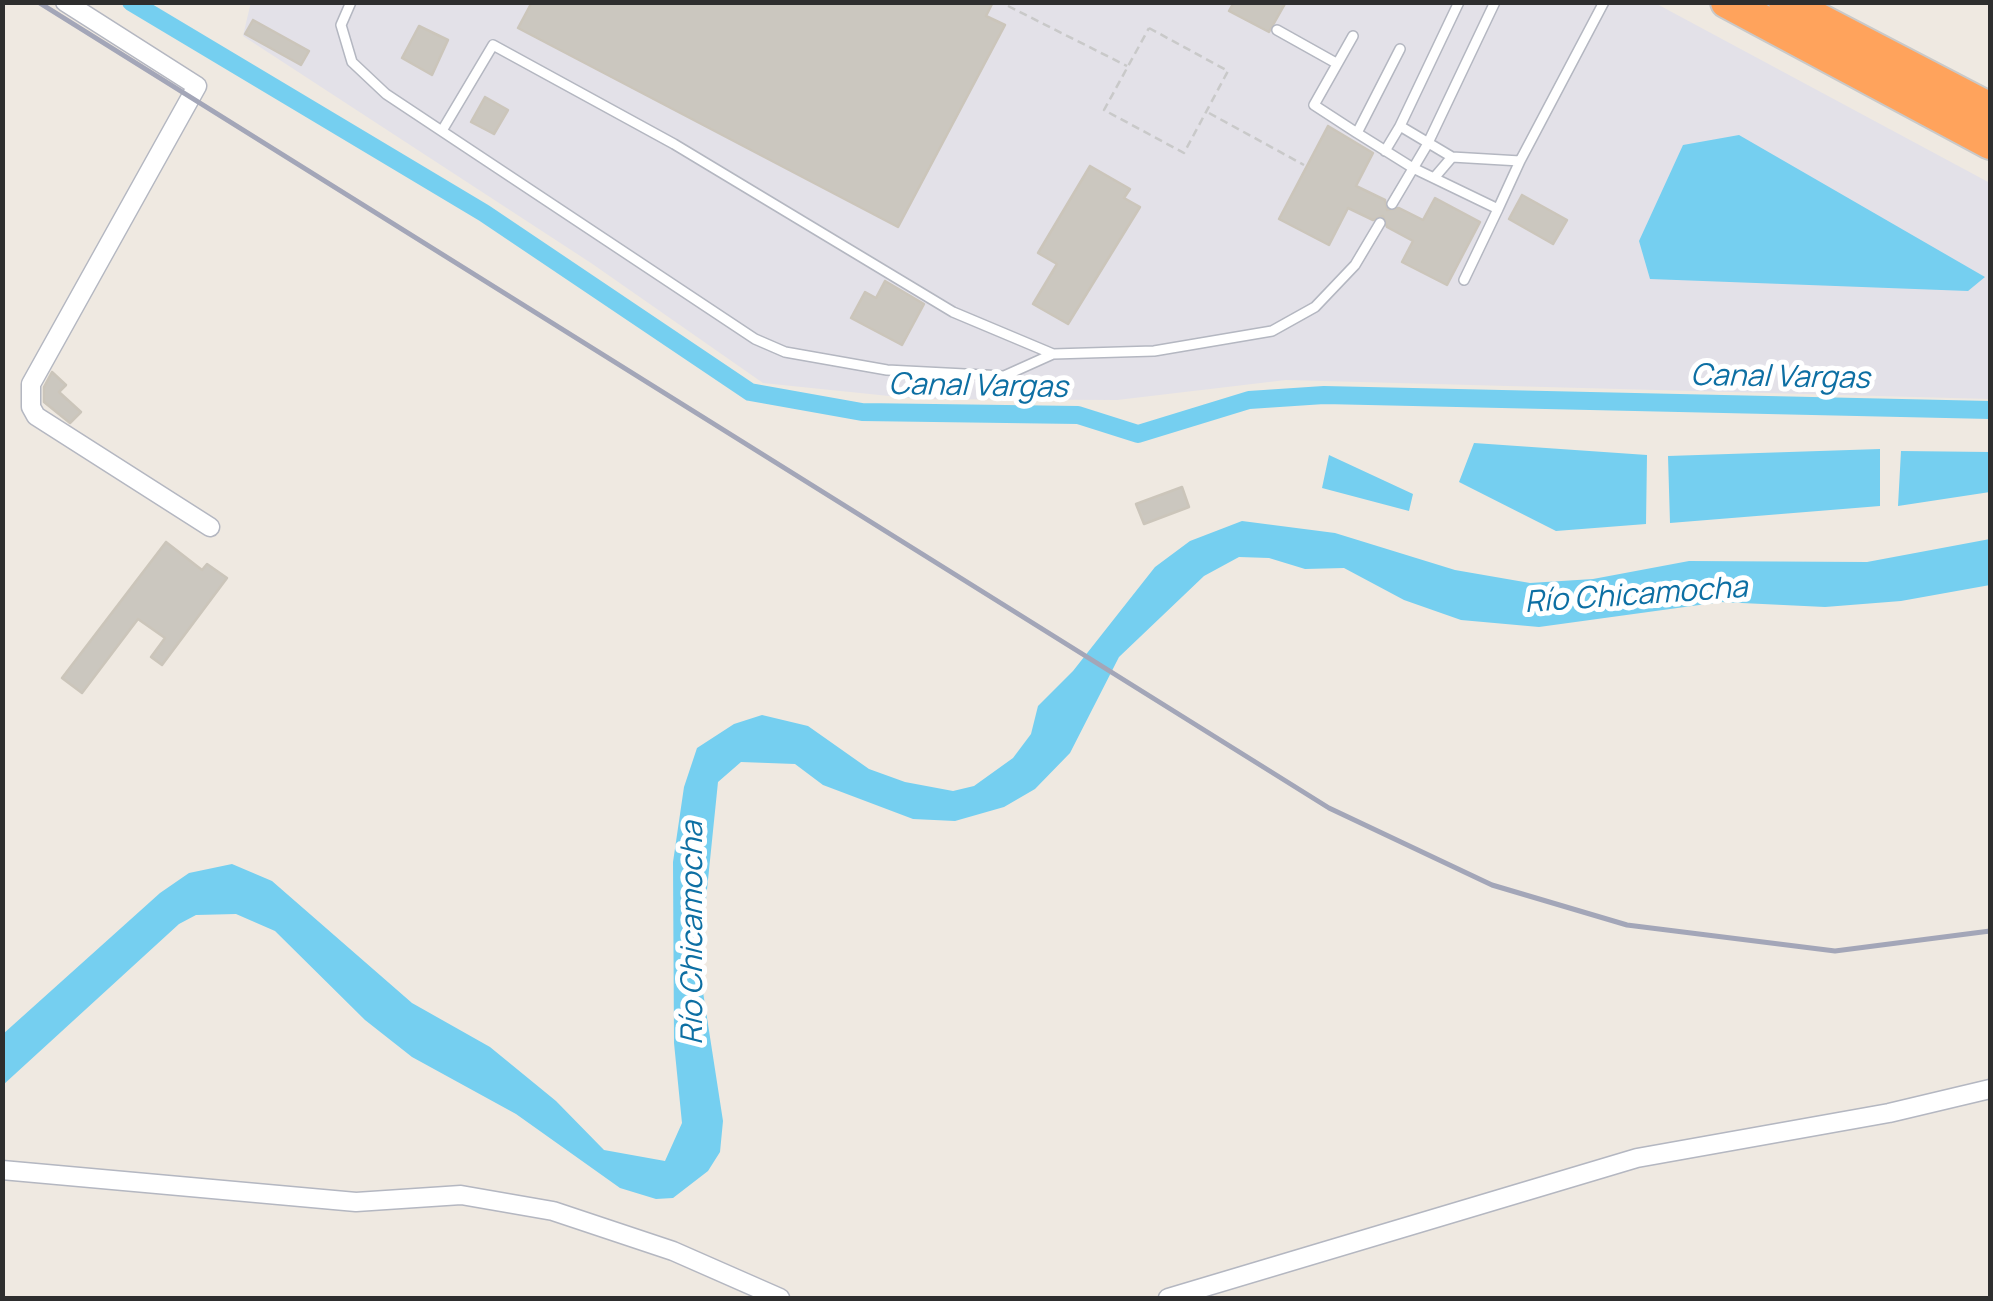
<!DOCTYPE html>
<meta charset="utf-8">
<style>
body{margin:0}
#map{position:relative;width:1993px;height:1301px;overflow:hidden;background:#efe9e1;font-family:Manrope,sans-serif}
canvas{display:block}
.frame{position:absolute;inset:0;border:5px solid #2e2e2e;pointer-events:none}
</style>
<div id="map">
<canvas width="1993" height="1301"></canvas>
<div class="frame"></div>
</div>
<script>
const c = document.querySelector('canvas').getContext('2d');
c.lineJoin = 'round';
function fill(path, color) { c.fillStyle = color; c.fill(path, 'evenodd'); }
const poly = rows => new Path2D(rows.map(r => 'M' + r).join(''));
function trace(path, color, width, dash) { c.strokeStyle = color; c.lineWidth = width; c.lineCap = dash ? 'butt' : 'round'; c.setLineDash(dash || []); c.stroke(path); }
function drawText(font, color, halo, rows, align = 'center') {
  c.font = font + ' Manrope,sans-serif'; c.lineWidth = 10; c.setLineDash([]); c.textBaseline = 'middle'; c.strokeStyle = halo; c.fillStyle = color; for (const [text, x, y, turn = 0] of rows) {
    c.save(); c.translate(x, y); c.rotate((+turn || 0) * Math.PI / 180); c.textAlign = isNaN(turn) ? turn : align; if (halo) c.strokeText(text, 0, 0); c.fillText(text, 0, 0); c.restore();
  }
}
fill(poly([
 [251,2,1655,3,1990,183,1990,399,1286,380,1117,400,918,399,763,383,591,263,243,36]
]), '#e3e1e8');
fill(poly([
 [1739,135,1985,277,1968,291,1650,279,1639,241,1683,145],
 [1474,443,1647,455,1646,524,1556,531,1459,482],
 [1880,449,1880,506,1670,523,1668,456],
 [1901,451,1990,452,1990,492,1898,506],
 [1329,455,1413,494,1409,511,1322,488],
 [1242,521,1335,533,1455,570,1530,583,1593,579,1689,561,1867,562,1990,539,1990,585,1901,601,1825,607,1721,602,1539,627,1461,620,1404,600,1344,568,1305,569,1269,558,1239,557,1204,576,1119,657,1070,753,1035,789,1004,807,955,821,913,819,823,785,795,764,741,762,718,782,705,909,701,979,723,1121,720,1152,708,1171,673,1198,656,1199,620,1188,516,1114,412,1057,365,1020,275,931,236,914,196,915,179,924,3,1085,3,1034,160,893,189,873,232,864,272,881,412,1003,490,1047,556,1101,604,1150,665,1161,682,1123,674,1043,673,862,684,787,697,748,734,724,762,715,808,726,869,769,905,782,953,791,974,786,1013,758,1031,734,1038,706,1073,671,1155,567,1190,541]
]), '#75cff0');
trace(poly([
 [131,2,484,213,750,392,862,412,1078,415,1138,434,1249,400,1324,395,1990,410]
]), '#75cff0', 18);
const building = poly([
 [532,2,993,2,986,16,1005,25,898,227,518,28,532,2],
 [1234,2,1286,2,1269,32,1229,11,1234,2],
 [253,20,309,51,301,65,245,34,253,20],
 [419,26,448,40,432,75,402,58,419,26],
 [485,97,508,110,494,134,471,122,485,97],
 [1328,126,1373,153,1356,186,1385,200,1387,210,1399,208,1423,220,1435,198,1480,222,1447,285,1402,262,1413,241,1387,227,1383,216,1373,220,1348,208,1329,245,1279,219,1328,126],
 [1090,166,1130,189,1124,198,1140,207,1068,324,1033,304,1057,264,1038,253,1090,166],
 [1522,195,1567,220,1553,244,1509,219,1522,195],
 [885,281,924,304,902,345,851,318,865,292,876,298,885,281],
 [52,372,66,385,59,392,81,412,70,423,44,402,44,387,52,372],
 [1182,487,1189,507,1144,524,1136,504,1182,487],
 [166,542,202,570,207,564,227,578,162,665,151,657,165,638,138,619,82,693,62,678,166,542]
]);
fill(building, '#cbc7bf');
trace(building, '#cbc5ba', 2.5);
const lane = poly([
 [351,2,341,25,352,62,386,94,755,339,785,352,887,370,1004,376,1053,354],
 [1459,2,1400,126,1452,157,1520,161,1604,2],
 [1277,30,1336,63],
 [1353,36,1314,105,1357,133],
 [1400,49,1357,133,1413,168,1498,209,1520,161],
 [443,129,493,45,674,144,953,312,1053,354,1154,351,1272,331,1315,307,1355,265,1380,223],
 [1385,151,1400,126],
 [1434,178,1452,157],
 [1392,204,1427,145,1495,2],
 [1464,280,1498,209]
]);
const street = poly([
 [65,2,197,86,31,384,31,407,36,416,210,527],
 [2,1170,356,1202,461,1195,553,1211,673,1251,780,1298],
 [1168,1298,1637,1158,1889,1113,1990,1089]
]);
const highway = poly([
 [1727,2,1990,143],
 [1785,2,1990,109]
]);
trace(lane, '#b4b7c1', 12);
trace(street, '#b4b7c1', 21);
trace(highway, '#c9c9c9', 36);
trace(poly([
 [1008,6,1127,66],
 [1149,28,1228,71,1184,153,1104,110,1149,28],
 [1209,113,1304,165]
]), '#c9c9c9', 2.5, [8, 5]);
trace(lane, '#fff', 9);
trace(street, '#fff', 18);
trace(highway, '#ffa35c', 32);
trace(poly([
 [38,2,1329,808,1492,885,1627,925,1835,951,1990,931]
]), '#a3a6b8', 5);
drawText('italic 30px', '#0d6fa3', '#fff', [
 ["Canal Vargas",1780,378,1],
 ["Canal Vargas",978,387,1],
 ["Río Chicamocha",1636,596,-4],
 ["Río Chicamocha",694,933,-90]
]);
</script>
